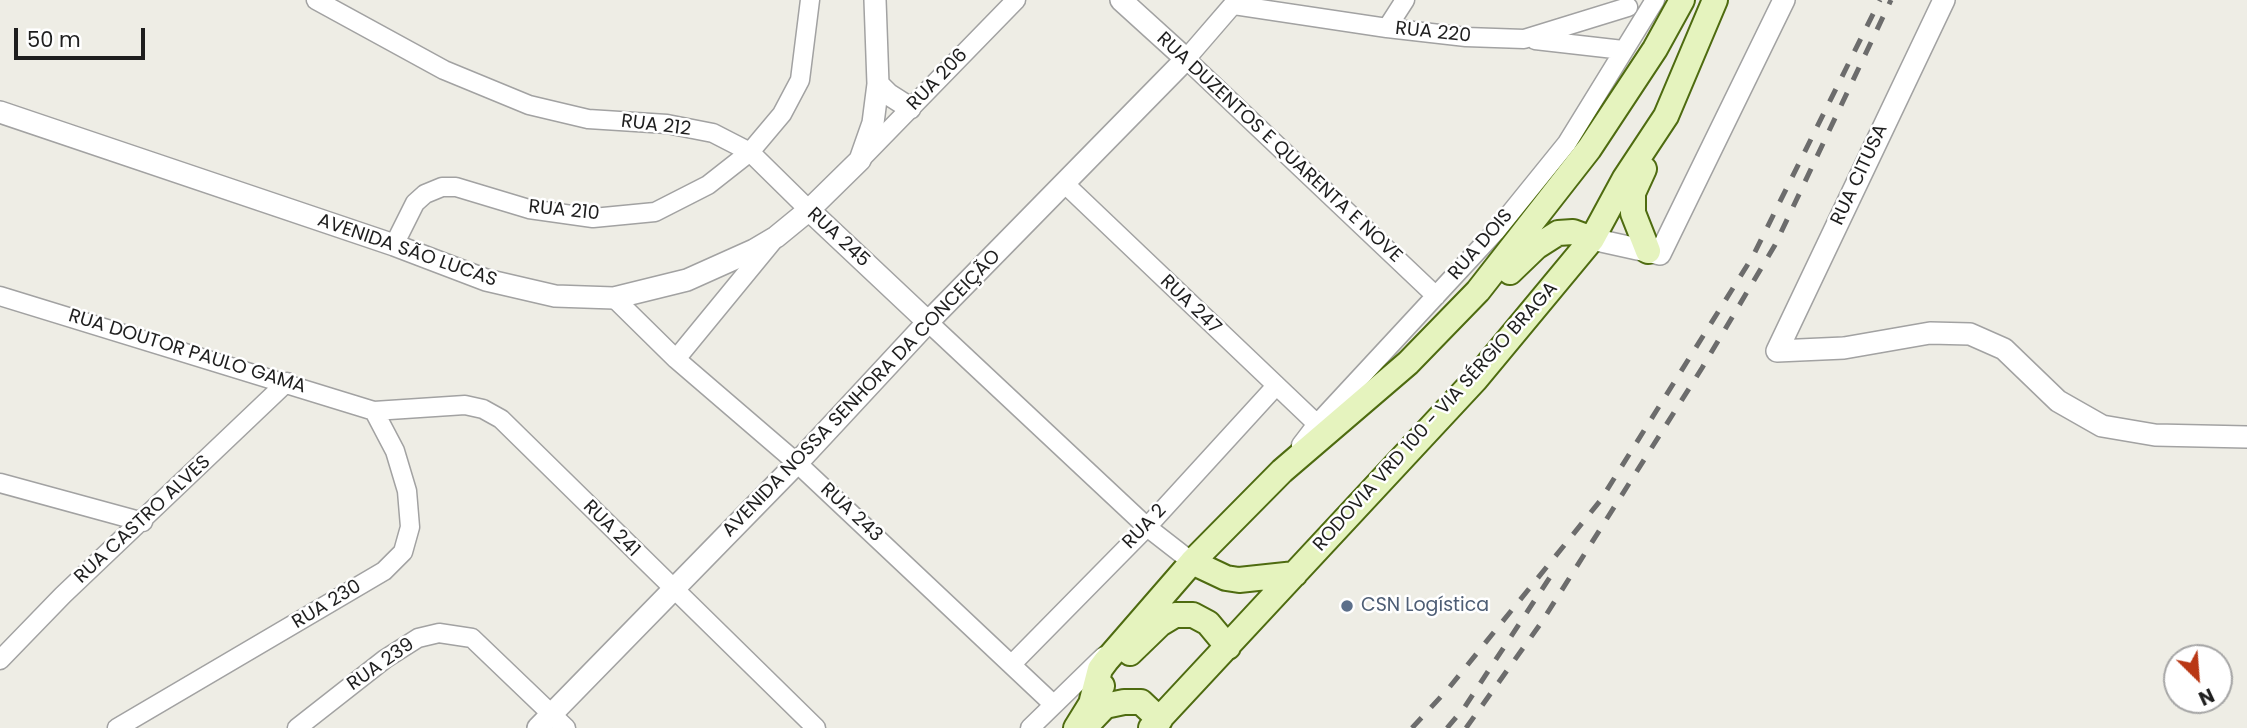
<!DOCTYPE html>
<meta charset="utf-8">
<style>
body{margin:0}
#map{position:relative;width:2247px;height:728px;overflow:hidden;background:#eeede5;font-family:Poppins,sans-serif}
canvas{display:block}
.north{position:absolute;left:2163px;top:644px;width:70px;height:70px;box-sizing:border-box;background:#fff;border:2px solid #a5a5a5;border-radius:50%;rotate:155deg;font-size:19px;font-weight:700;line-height:28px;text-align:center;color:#1e1e1e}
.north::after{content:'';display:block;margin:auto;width:24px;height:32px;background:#b93714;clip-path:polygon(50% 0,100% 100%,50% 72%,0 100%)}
.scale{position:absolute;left:14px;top:28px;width:131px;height:32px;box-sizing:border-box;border:4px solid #1e1e1e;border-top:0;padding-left:9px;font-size:21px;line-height:24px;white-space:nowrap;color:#1e1e1e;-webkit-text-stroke:5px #fff;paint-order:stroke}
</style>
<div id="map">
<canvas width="2247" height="728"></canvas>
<div class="north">N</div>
<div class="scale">50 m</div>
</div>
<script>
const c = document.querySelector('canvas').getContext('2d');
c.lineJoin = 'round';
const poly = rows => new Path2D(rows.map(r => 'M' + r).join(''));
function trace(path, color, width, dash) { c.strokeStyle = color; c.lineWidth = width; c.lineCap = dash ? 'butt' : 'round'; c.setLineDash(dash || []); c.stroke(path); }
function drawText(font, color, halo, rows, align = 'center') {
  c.font = font + ' Poppins,sans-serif'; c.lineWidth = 5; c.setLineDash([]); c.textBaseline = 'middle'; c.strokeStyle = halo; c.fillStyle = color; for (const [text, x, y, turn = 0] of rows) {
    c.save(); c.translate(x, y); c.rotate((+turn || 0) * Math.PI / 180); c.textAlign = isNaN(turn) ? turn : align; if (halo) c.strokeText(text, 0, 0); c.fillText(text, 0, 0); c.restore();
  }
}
const minor = poly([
 [316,0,444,70,529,105,588,119,667,124,713,133,750,152,809,210],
 [1237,0,1186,59,1436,296],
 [1234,5,1387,28,1466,37,1524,39,1628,7],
 [1387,28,1405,0],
 [1535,40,1623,50],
 [862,158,1016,0],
 [1065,184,1317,424],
 [394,245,415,203,425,194,442,187,456,187,529,209,593,218,655,212,708,185,750,152,782,114,800,80,810,0],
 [0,296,374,411,465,405,483,409,501,419,816,728],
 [614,298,676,359,797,463,1053,704],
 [928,322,1147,527,1192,562],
 [676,359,772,242],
 [1301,445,1317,424,1495,232,1567,143,1655,0],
 [0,483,143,522],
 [0,660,63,595,287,382],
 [1012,664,1147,527,1275,387],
 [117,728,384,571,403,552,410,527,407,491,395,451,374,411],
 [297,728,385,659,418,638,439,633,472,638,566,728],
 [1030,728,1104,656]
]);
const tertiary = poly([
 [1944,0,1777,351,1844,348,1930,333,1970,334,2004,349,2058,401,2102,426,2155,435,2247,437],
 [878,84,888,94,910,108],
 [0,112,394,245,486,280,555,296,614,298,687,280,754,250,776,237,809,210,860,160,873,123,878,84,875,0],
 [809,210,928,322],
 [1592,239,1660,254,1784,0],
 [538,728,797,463,928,322,1186,59,1121,0]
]);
const secondary = poly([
 [1644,169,1633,193,1633,213,1648,251],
 [1510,272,1536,247,1558,233,1573,232,1592,239],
 [1192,562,1226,578,1239,580,1295,574],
 [1130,653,1160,624,1175,615,1193,615,1208,623,1228,647],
 [1092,700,1100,669,1106,661,1192,562,1282,471,1408,363,1478,291,1589,149,1655,49,1682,0],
 [1085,727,1105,706,1124,702,1141,702,1160,720],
 [1076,728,1102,686],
 [1151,728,1475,380,1592,239,1625,178,1666,116,1715,0]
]);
trace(minor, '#a2a2a2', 21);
trace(tertiary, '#a2a2a2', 24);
trace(secondary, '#4e6b10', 28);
trace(minor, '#fff', 18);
trace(tertiary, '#fff', 21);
trace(secondary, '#e5f3be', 24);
trace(poly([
 [1412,728,1448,689,1600,501,1753,256,1880,0],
 [1447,728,1464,708,1552,574],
 [1466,728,1541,623,1702,368,1775,245,1891,0]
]), '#6c6c6c', 5, [14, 14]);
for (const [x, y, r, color] of [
 [1347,606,7,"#5c6f8a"]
]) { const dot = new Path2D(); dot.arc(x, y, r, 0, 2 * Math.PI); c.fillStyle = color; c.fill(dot); trace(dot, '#fff', 2.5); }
drawText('19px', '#1e1e1e', '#fff', [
 ["RUA 220",1433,33,6],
 ["RUA 206",938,80,-46],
 ["RUA 212",656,126,7],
 ["RUA DUZENTOS E QUARENTA E NOVE",1279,148,43],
 ["RUA CITUSA",1860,175,-65],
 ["RUA 210",564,211,6],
 ["RUA 245",838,238,43],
 ["RUA DOIS",1481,245,-49],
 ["AVENIDA SÃO LUCAS",407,251,19],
 ["RUA 247",1190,305,44],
 ["RUA DOUTOR PAULO GAMA",187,352,17],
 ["AVENIDA NOSSA SENHORA DA CONCEIÇÃO",862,394,-46],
 ["RODOVIA VRD 100 - VIA SÉRGIO BRAGA",1436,417,-48],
 ["RUA 243",851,513,43],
 ["RUA CASTRO ALVES",143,520,-43],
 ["RUA 2",1145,527,-46],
 ["RUA 241",611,529,45],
 ["RUA 230",327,605,-31],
 ["RUA 239",381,665,-35]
]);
drawText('19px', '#4e5e75', '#fff', [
 ["CSN Logística",1361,606]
], 'left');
</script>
